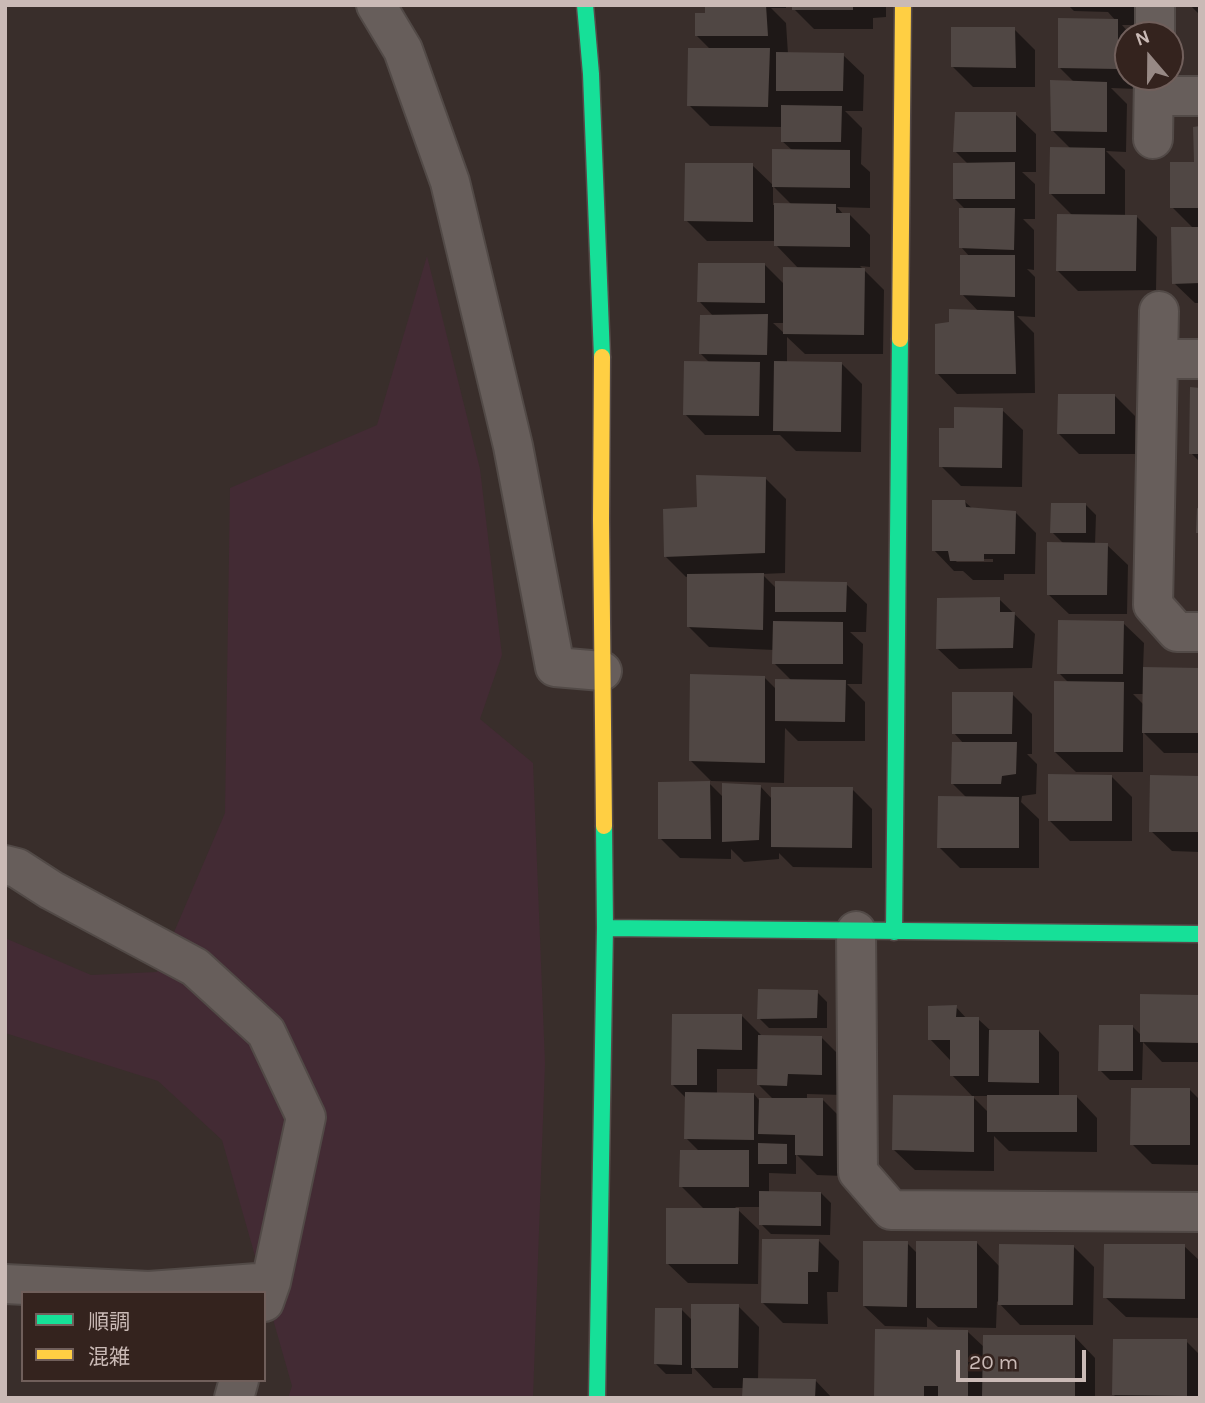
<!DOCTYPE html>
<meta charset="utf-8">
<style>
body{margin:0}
#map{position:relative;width:1205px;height:1403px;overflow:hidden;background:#392e2b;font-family:Karla,"Noto Sans JP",sans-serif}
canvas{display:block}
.frame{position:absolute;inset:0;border:7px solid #cabab6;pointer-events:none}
.legend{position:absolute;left:21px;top:1291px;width:245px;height:91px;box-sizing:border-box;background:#34231e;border:2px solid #705f5b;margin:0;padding:9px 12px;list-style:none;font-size:21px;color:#cabab6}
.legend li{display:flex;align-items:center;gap:14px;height:35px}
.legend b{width:35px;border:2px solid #705f5b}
.north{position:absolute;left:1114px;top:21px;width:70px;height:70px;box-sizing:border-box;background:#34231e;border:2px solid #705f5b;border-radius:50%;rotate:340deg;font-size:19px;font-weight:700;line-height:28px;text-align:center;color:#cabab6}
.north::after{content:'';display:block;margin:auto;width:24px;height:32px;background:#978985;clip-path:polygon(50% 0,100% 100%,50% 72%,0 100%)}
.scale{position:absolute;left:956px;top:1350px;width:130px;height:32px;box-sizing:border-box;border:4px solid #cabab6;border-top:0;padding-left:9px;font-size:21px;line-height:24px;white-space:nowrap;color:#cabab6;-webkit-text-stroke:5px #34231e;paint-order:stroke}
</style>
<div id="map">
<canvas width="1205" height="1403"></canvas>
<div class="frame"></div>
<ul class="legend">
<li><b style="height:9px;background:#16e098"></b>順調</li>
<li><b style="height:9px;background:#ffcf43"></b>混雑</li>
</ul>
<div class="north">N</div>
<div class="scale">20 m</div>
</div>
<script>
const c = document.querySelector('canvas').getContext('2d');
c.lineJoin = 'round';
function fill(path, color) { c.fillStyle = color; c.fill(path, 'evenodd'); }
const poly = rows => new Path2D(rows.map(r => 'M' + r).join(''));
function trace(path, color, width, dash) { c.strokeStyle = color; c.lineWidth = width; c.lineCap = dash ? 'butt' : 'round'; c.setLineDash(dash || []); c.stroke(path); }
fill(poly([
 [427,256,480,469,502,655,480,719,533,763,545,1063,533,1398,288,1398,292,1386,222,1140,158,1081,5,1033,5,938,91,975,157,972,225,813,230,488,377,425]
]), '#432b34');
fill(poly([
 [707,5,786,5,786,8,771,8,786,23,788,54,843,55,864,75,863,111,845,111,862,128,861,164,870,172,870,208,837,207,844,215,850,215,870,235,870,267,860,266,884,290,883,354,805,354,787,337,787,363,841,363,862,384,861,452,796,451,780,435,705,435,685,414,710,363,700,353,714,317,699,301,765,265,785,285,799,269,776,245,776,241,707,241,686,220,752,165,774,186,793,151,782,141,783,127,710,126,689,105,711,50,696,35,707,14],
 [773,186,792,205,773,205],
 [773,323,784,323,784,333],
 [793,5,886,5,886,17,873,18,873,29,814,29,794,9],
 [1068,5,1142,5,1142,25,1122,25,1131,35,1128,35,1128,77,1138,77,1137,89,1111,88,1127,104,1126,152,1106,151,1125,170,1125,217,1137,217,1157,237,1156,290,1078,291,1058,271,1073,216,1051,194,1071,149,1052,130,1075,83,1060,68,1116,21,1108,12,1074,11],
 [1190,5,1200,5,1200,15],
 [1014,29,1035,50,1035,87,973,87,952,66],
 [1015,114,1036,134,1036,172,1022,172,1035,184,1035,219,1023,219,1034,230,1034,270,1027,269,1035,277,1035,317,1017,316,1034,333,1035,393,957,394,937,373,951,323,979,312,962,294,970,257,961,247,966,210,954,198,969,165,955,151],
 [1200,128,1200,303,1195,303,1174,283,1194,229,1172,207,1195,164],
 [1200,389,1200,462,1191,453],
 [1115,396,1135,416,1135,454,1079,454,1059,434],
 [1002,410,1023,430,1022,487,961,486,941,466],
 [765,478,786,499,785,573,762,574,777,589,846,584,867,604,866,632,850,632,863,644,862,684,847,684,865,702,865,741,798,741,785,728,784,783,711,781,690,760,764,677,777,690,792,681,774,663,774,650,709,647,689,627,689,576,686,577,665,556,699,509],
 [965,502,973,509,1015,512,1036,533,1035,574,1004,574,1004,580,973,580,963,571,954,571,934,550],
 [953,559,993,559,993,562,957,562],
 [1086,505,1096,515,1095,545,1107,545,1128,565,1127,614,1069,614,1048,594,1064,544,1052,532],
 [999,599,1035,634,1032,668,959,669,938,649],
 [1123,623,1144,643,1143,669,1200,669,1200,753,1164,753,1143,732,1143,772,1076,772,1055,752,1069,683,1059,673],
 [1133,694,1144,694,1144,705],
 [1012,694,1032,714,1032,754,1027,754,1037,764,1036,794,1022,796,1021,802,1039,819,1039,868,960,868,939,847,967,798,953,784,964,744,954,733],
 [1111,776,1132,797,1132,841,1070,841,1049,820],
 [1200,778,1200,852,1172,851,1151,831],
 [709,783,723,797,760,786,773,800,852,789,872,809,872,868,793,867,779,853,779,859,744,862,731,849,731,859,680,858,660,838],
 [817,992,827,1002,827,1028,769,1028,759,1018],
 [1200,996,1200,1062,1162,1062,1143,1042,1142,1080,1110,1080,1100,1070,1133,1027,1142,1036],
 [956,1007,967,1019,978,1019,991,1031,1039,1031,1059,1052,1059,1097,1077,1097,1097,1118,1097,1152,1009,1151,994,1136,994,1171,915,1170,894,1150,974,1098,989,1113,989,1096,972,1096,952,1075,950,1060,930,1039],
 [674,1016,742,1016,763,1037,822,1038,842,1058,842,1095,807,1094,807,1100,823,1100,843,1120,843,1176,817,1175,796,1154,796,1174,769,1173,769,1193,821,1193,831,1203,830,1235,771,1234,761,1224,761,1207,735,1207,759,1230,758,1284,688,1283,667,1263,705,1210,681,1186,699,1151,686,1138,686,1098,673,1085],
 [717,1069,759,1069,759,1085,774,1100,759,1100,754,1094,717,1094],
 [1190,1090,1200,1100,1200,1165,1152,1164,1132,1144],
 [818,1240,839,1261,838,1292,827,1292,828,1324,783,1323,763,1303],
 [907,1243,918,1254,977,1243,1000,1267,1073,1246,1094,1267,1093,1325,1020,1325,997,1301,996,1328,938,1327,927,1317,927,1327,885,1326,864,1306],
 [1184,1246,1200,1261,1200,1318,1126,1317,1105,1297],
 [738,1306,759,1327,758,1380,815,1380,832,1398,744,1398,744,1388,713,1388,692,1366,692,1374,666,1374,656,1364,682,1310,693,1321],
 [968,1332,985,1348,1075,1337,1095,1358,1095,1398,876,1398],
 [1186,1341,1200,1355,1200,1398,1117,1398,1114,1395]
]), '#0007');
fill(poly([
 [705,5,766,5,768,36,695,36,695,13,705,13],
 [792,5,853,5,853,10,792,10],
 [1058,18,1118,19,1118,69,1058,68],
 [951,27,1015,27,1016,68,951,67],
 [688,48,770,48,768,107,687,106],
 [776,52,844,53,843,91,776,91],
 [1050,80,1107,82,1107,132,1051,131],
 [781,105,842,106,841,142,781,142],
 [955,112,1016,112,1016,152,953,152],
 [1200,126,1200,208,1170,208,1170,162,1194,162,1193,127],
 [1050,147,1105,148,1105,194,1049,194],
 [772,149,850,150,850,188,772,187],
 [1015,162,1015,199,953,199,953,163],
 [685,163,753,163,753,222,684,221],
 [774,203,836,204,836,213,850,213,850,247,774,246],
 [959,208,1015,208,1014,250,959,248],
 [1057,214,1137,215,1136,271,1056,271],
 [1171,227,1200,227,1200,283,1172,284],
 [960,255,1015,255,1015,297,960,295],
 [698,263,765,263,765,303,697,302],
 [783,267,865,268,864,335,783,334],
 [949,309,1014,311,1016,374,935,374,935,324,949,322],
 [768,314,767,355,699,354,700,315],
 [684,361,760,362,759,416,683,415],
 [774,361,842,362,841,432,773,431],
 [1190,387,1200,388,1200,454,1189,454],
 [1058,394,1115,394,1115,434,1057,434],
 [954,407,1003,408,1002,468,939,467,939,428,954,428],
 [696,475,766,477,765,553,664,557,663,509,697,507],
 [932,500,965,500,966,507,1016,511,1015,554,984,554,984,561,950,561,948,551,932,551],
 [1051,503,1086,503,1086,533,1050,533],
 [1197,508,1200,509,1200,533,1196,533],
 [1047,542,1108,543,1107,595,1047,595],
 [764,573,763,630,687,627,687,574],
 [775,581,847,582,846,612,775,612],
 [1000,597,1000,612,1015,612,1013,648,936,649,937,598],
 [1058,620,1124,621,1123,674,1057,674],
 [773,621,843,622,843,664,772,664],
 [1143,667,1200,668,1200,733,1142,733],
 [690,674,765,676,765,763,689,761],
 [775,679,846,680,845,722,775,721],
 [1054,681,1124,682,1123,752,1054,752],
 [952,692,1013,692,1012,734,952,734],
 [952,742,1017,742,1016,774,1002,776,1001,784,951,784],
 [1048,774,1112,775,1112,821,1048,821],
 [1150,775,1200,776,1200,832,1149,832],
 [710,781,711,839,658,839,658,782],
 [722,783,761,785,759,840,722,842],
 [771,787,853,787,852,848,771,847],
 [938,796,1019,797,1019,848,937,848],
 [758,989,818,990,817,1018,757,1019],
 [1140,994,1200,995,1200,1043,1140,1042],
 [957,1005,956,1017,979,1017,979,1076,950,1076,950,1040,928,1040,928,1006],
 [672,1014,742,1014,742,1050,697,1049,697,1085,671,1085],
 [1099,1025,1133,1025,1133,1071,1098,1071],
 [989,1030,1039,1030,1039,1083,988,1082],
 [758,1035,822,1036,822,1075,788,1074,787,1086,757,1085],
 [1131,1088,1190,1088,1190,1145,1130,1145],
 [685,1092,754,1093,754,1140,684,1139],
 [893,1095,974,1096,974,1152,892,1150],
 [987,1095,1077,1095,1077,1132,987,1132],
 [759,1098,823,1098,823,1156,795,1155,795,1135,758,1134],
 [758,1143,787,1144,787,1164,758,1164],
 [680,1150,749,1150,749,1187,679,1187],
 [759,1191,821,1192,821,1226,759,1225],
 [666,1208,739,1208,738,1264,666,1264],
 [762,1239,819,1239,818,1272,808,1272,808,1304,761,1303],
 [863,1241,908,1241,907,1307,863,1306],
 [916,1241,977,1241,977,1308,916,1308],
 [999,1244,1074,1245,1073,1305,998,1305],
 [1104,1244,1185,1244,1185,1299,1103,1298],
 [691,1304,739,1304,738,1368,691,1368],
 [655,1308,682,1308,682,1365,654,1364],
 [875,1329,968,1330,968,1398,938,1398,938,1386,924,1386,924,1398,874,1398],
 [983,1335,1075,1335,1075,1398,982,1398],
 [1113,1339,1187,1339,1187,1396,1112,1395],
 [743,1378,816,1379,815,1398,742,1398]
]), '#504744');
const street = poly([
 [376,5,403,50,450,182,513,446,555,667,602,671],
 [1155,35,1155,5],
 [1154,96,1200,96],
 [1153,139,1154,77],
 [1159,311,1153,605,1177,632,1200,632],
 [1159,359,1200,359],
 [5,865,17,868,51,890,195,967,266,1032,306,1117,271,1282,264,1302],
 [856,931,858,1172,891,1210,1200,1212],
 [5,1284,149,1291,271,1282],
 [234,1398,239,1380]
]);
const fast = poly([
 [585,5,591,74,602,357],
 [605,928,1200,934],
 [894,932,900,339],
 [597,1398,605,928,604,826]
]);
const slow = poly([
 [900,339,903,5],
 [602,357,601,519,604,826]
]);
trace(street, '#524a47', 42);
trace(fast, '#564b49', 19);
trace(slow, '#564b49', 19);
trace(street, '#675e5b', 38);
trace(fast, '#16e098', 16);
trace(slow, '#ffcf43', 16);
</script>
